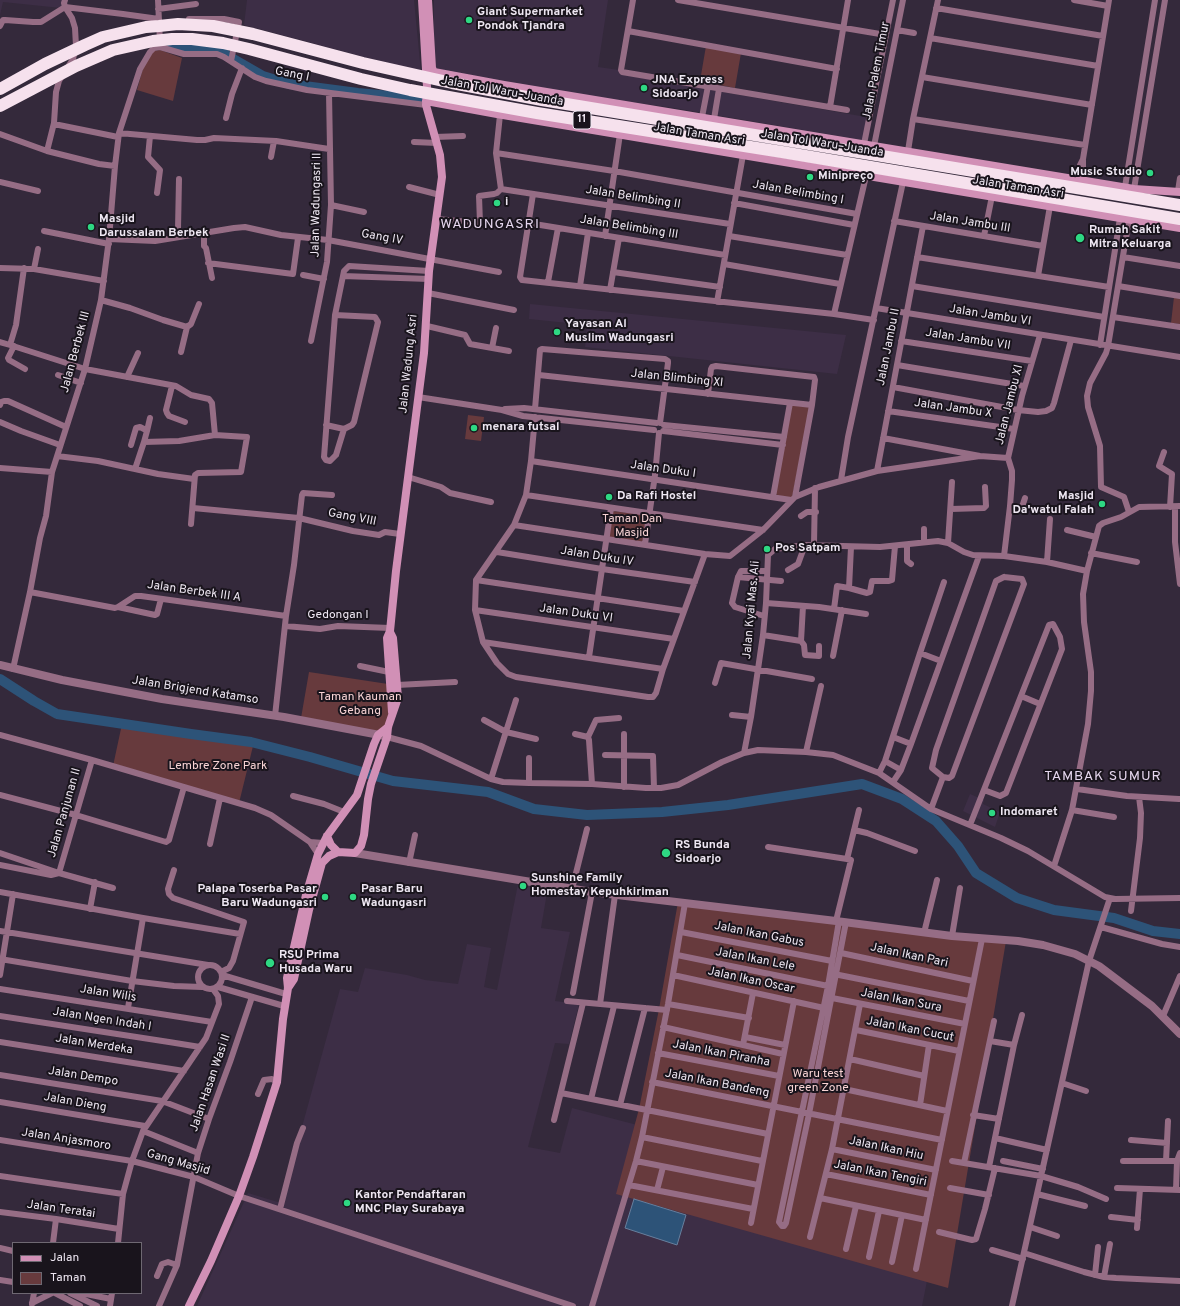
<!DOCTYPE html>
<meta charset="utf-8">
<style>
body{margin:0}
#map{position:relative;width:1180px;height:1306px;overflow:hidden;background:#34293b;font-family:Overpass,sans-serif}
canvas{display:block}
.legend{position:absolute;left:12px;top:1242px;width:130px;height:52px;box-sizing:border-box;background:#19141c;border:1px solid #6e6872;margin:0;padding:5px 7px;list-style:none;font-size:12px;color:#eee7f2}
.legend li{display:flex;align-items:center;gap:8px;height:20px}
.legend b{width:20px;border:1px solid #6e6872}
</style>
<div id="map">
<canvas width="1180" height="1306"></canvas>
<ul class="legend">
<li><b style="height:5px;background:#d190b6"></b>Jalan</li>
<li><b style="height:11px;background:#673a3d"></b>Taman</li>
</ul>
</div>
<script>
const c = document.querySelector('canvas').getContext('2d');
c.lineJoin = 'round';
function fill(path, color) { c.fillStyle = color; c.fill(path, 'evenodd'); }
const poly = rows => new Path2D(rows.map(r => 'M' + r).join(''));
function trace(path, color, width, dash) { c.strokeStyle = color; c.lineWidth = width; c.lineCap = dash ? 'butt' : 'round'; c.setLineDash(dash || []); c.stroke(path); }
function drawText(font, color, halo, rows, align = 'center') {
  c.font = font + ' Overpass,sans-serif'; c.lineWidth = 4; c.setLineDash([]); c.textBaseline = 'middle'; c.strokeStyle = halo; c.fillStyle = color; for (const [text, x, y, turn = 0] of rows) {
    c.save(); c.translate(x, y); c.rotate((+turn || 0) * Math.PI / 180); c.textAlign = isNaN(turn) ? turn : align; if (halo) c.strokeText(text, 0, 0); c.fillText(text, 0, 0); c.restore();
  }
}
fill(poly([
 [0,0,64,0,61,8,3,2,0,15],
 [247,0,414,0,421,72,244,25],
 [434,0,608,0,598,67,619,70,619,74,872,118,868,141,674,108,433,75],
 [530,304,846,335,837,374,585,347,587,325,529,319],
 [970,794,984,800,983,804,1000,812,995,827,963,811],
 [518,884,548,887,541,928,570,932,555,1001,579,1004,569,1044,555,1043,528,1147,560,1153,572,1108,645,1127,928,1276,922,1306,197,1306,248,1193,281,1203,340,989,358,992,365,968,407,975,425,980,458,984,467,944,491,948,484,987,497,990]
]), '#3d2e46');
fill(poly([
 [706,46,741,53,735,88,700,81],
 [160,50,182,58,173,101,137,90,145,61,154,51],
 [1174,297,1180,298,1180,324,1171,323],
 [791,405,810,407,792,498,783,497,775,494],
 [468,415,484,417,481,441,465,439],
 [612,511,648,515,643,542,609,538],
 [309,672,388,684,392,706,387,725,379,733,301,718],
 [122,724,254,742,239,803,113,766],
 [678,902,1006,941,948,1288,616,1194,639,1109,659,1009]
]), '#673a3d');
const water = poly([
 [634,1199,686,1215,677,1245,625,1228,634,1199]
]);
fill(water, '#2d5378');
trace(water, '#677f9d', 1);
trace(poly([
 [172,47,190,50,216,49,263,76,289,84,358,93,423,99],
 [0,679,34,701,57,714,191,734,251,742,310,757,393,781,488,792,534,809,587,815,662,812,728,805,862,784,902,799,936,821,958,846,976,873,1017,898,1054,910,1114,918,1153,931,1180,934]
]), '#2d5378', 10);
trace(poly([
 [158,0,160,42],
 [633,0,621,70,622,72,847,110],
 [678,0,886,35],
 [1074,0,1108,6],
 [936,8,1103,36],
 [158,9,196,4],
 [189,19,224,19,239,22,231,61],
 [0,26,3,20,5,20,33,22,41,22,65,7,123,14,159,19],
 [897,30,914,33],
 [628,31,837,69],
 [930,38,1098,66],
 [922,77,1092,105],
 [830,107,848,0],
 [500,115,496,153,501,189],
 [702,117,708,86],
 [226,118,232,94,242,68],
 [714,119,719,89],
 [913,119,1085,145],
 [54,124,118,137],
 [119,133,197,140,205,140,214,138,276,141,329,149],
 [0,134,47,151,99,164,115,166],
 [150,136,148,157,160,170,157,193],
 [435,137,463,136],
 [414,142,437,143],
 [864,144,893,0],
 [874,146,903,0],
 [47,151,54,123,56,92,59,81,73,59,76,46,75,28,72,18,65,7,64,3,65,0],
 [908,151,913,119,938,0],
 [496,153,614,171,857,214],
 [271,157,274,141],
 [179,179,178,229,180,237],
 [1078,179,1080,165,1083,159],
 [1083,180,1083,159,1109,0],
 [0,182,38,191],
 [409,187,440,195],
 [1125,187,1155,0],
 [501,189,730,224],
 [1134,189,1165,0],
 [1178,191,1180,178],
 [533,194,520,277,522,280,834,314,874,320],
 [734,203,854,225],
 [331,205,364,212],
 [437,219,480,223,479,196,494,194,497,193,501,189],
 [894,221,1043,246],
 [528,223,725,255],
 [44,231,109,244],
 [204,234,204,246,206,248,212,278],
 [605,236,620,134],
 [729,236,847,255],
 [984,236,992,196],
 [109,239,155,241,234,228,245,227,281,235,328,240,499,272],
 [917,257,1109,287],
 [1123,257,1180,266],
 [208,263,293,274,298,238],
 [724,264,840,284],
 [0,268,34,269,104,281],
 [24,268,16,325,10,345,85,369,176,386,191,395,209,399,212,403,215,435],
 [34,269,38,249],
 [613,272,720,287],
 [303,275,324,279],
 [343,276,429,279],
 [1038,276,1050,206],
 [548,282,558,228],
 [580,286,588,233],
 [912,286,1104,317],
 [1118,286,1180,296],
 [610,290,619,238],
 [428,293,514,310],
 [101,300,130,308,163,320,187,327,191,324,199,304],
 [717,302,743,155],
 [876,308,1180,357],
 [834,314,866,176],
 [1113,317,1180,327],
 [427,326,465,335,470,344,509,351],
 [311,341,327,262,331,205,329,93],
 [901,341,1032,361],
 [0,342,10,345],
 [1100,345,1120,218],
 [14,346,8,358,9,360,25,369],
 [492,348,496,328],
 [181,352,187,327],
 [897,365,1024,386],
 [58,375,81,383],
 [539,375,812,405],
 [127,377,138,353],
 [172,386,166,410,167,413,169,416,185,422],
 [893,387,1018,410,1038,412,1046,411,1052,408,1054,403,1071,340],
 [708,394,711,369,712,367,716,366,814,377,815,380,812,405,795,497],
 [418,397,502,410,523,416,654,430],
 [0,405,1,402,4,401,8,401,66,427],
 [505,409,524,408,657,423],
 [535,409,540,350,542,349,665,359,668,361,668,363,660,423],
 [888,411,1014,429],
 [535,417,531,461,526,495,514,525,476,580,475,610,483,642,497,663,508,674,516,677,648,697,653,697,656,693,663,669,705,554],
 [0,422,21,431,60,445],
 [326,425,344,429,352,425,354,422,378,322,375,317,335,315],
 [664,425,784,437],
 [344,429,336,455,330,461,326,460,324,457,335,315,344,271,349,266,429,271],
 [147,431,150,418],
 [663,431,783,445],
 [883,438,980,456,1008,458],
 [144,442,179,441,215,435,247,437,241,472,198,473,195,475,191,524],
 [131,445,136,428,140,427,146,430,147,431,144,442,135,469],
 [1164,452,1159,466,1172,474,1170,507],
 [57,456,98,461,158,474,194,479],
 [1008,458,1022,396,1040,335],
 [531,461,791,500],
 [0,468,52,472],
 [877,471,923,226],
 [408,477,441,487,450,493,491,502],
 [841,480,848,437,903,182],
 [526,495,763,530],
 [773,497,790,403],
 [1010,506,1022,507,1025,498],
 [1175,507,1175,542,1180,584],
 [193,508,299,518,353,531,379,535,385,532,400,534],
 [951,509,984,508,986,506,985,487],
 [1129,512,1124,497,1101,487,1100,446,1088,407,1087,396,1090,383,1106,353,1108,346,1129,220],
 [801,516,807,512,816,512],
 [514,525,705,554,730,556,763,530,795,497,819,487,877,471,980,456],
 [924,529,924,542],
 [1067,530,1096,537],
 [948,543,952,482],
 [645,544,655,475,659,433],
 [814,545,815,488],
 [907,545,907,561,911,564],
 [851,547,849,588,867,593,870,592,872,581,889,581,892,580,895,546],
 [497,552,602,569,695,582],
 [1091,553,1137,562],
 [1004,556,1010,506,1012,480,1012,471,1008,458],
 [1047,562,1050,519],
 [788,570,798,564,805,545],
 [738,577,781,581],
 [1004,577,1022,579,1024,584,952,776,949,778,943,777,932,768,936,750,996,581,1004,577],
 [476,580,684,611],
 [30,592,115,608,118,607,135,596,141,596,286,616],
 [766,603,819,607,866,614],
 [118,607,155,615,157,614,161,599],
 [834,609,837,586,849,588],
 [475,610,674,639],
 [764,616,735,607,732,603,738,577,741,571,767,571],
 [285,626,320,629,338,626,390,628],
 [763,635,801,641,804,645,805,655,819,656,819,646],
 [801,641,803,606],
 [483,642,663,669],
 [920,653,941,661],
 [833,656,842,610],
 [589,657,611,508],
 [360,666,389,672],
 [13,669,30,592,40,538,46,516,52,472,85,369,101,300,109,239,115,166,119,133,140,69,150,52,154,48,160,47,184,54,217,54,224,57,255,77,266,81,307,90,426,105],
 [715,683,721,663,812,679],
 [397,685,455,682],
 [1021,696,1040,704],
 [732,715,751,717],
 [275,716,286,616,294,565,302,495,303,493,332,495],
 [484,720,506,732,536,739],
 [575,734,588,737,589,740,592,784],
 [624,734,624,787],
 [0,735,92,760,255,808,271,815,310,842,323,843],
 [387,737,421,746,491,779,503,782,529,783,592,784,646,788,661,788,678,785,722,762,744,753,758,750,806,752,833,755,879,773,931,809,1001,838,1028,851,1105,897,1115,899,1180,898],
 [588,737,596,720,619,718],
 [893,737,911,744],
 [806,752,821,686],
 [744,753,751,717,763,635,766,603,768,555,775,549,805,545,880,547,938,541,948,543,964,552,973,555,1004,556,1047,562,1087,571],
 [605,755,653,756,654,788],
 [885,761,901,770],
 [879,773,885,761,920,653,944,582],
 [491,779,516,700],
 [893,782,901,770,911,744,979,556],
 [529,783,529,758],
 [1077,789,1127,796,1179,799],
 [0,795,76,815,166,842,169,840,184,787],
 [293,796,324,804,344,812],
 [931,809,943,777],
 [1072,810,1114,817],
 [970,825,1049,625,1053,624,1060,637,1062,649,1006,793,1000,796,984,790],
 [854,830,867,833,915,851],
 [310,842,318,854],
 [210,844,220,798],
 [768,847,847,859],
 [0,853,59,873,113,888],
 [847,859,859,810],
 [409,863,415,835],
 [0,865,51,875,59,873],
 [1054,866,1072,810,1088,724,1091,691,1091,672,1084,622,1083,594,1087,571,1099,526,1103,523,1121,517,1139,507,1180,506],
 [174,870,168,889,169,894,173,898,244,922,233,961,229,968,221,972],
 [59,873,92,760],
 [572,889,587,829],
 [0,892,143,918,240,934],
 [90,909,95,882],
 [1131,911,1140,838,1141,813,1139,797],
 [836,921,851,860,847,859],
 [839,921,828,986,779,1222,782,1226,784,1226,786,1223,809,1114,846,922],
 [1101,927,1162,944,1180,947],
 [0,931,208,965],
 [681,932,832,961],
 [924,933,937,880],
 [952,936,960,888],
 [841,953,973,981],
 [677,955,828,986],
 [0,959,132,981,174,986,202,987],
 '198 977a12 12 0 1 1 24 0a12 12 0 1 1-24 0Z',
 [834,974,969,1001],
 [0,975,13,894],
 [222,975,286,994],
 [673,975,824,1008],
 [218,987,284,1006],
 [0,989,212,1022],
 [573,993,592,892],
 [832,998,965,1024],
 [567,1001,667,1010],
 [600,1004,615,895],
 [668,1004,749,1018],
 [128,1008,143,918],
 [0,1016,169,1042,200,1047],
 [1163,1016,1180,976],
 [663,1027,783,1054],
 [856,1030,959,1051],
 [745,1037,785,1045],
 [990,1041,1014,1045],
 [0,1042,184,1071],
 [743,1045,753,993],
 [658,1053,779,1076],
 [850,1059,924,1076],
 [0,1075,162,1101,209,1119],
 [652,1082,942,1140],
 [1062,1083,1086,1091],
 [844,1089,947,1111],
 [561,1093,768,1134],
 [258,1094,264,1080,272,1079,277,1082],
 [591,1099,614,1006],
 [0,1102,145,1126],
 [620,1105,645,1008],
 [920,1105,929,1045],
 [973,1115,999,1119],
 [554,1120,583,1003],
 [143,1131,198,1153],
 [642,1137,762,1161],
 [995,1138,1047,1150],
 [0,1140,132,1161,194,1177,239,1196,573,1306],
 [1131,1140,1167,1143],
 [832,1149,936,1170],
 [636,1161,758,1185],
 [952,1161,1041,1176,1078,1187,1106,1199],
 [1003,1161,1043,1169],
 [1123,1161,1177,1161],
 [1166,1161,1168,1121],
 [964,1163,994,1021],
 [989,1167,1014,1045,1022,1015],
 [826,1174,931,1195],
 [0,1176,123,1194],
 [629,1185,753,1209],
 [950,1188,989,1195],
 [1117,1188,1180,1190],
 [657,1190,663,1167],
 [1176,1190,1177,1161,1180,1153],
 [1037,1194,1085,1206],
 [820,1198,926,1220],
 [280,1209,297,1143,303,1128],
 [0,1212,56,1219,119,1229],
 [1111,1217,1138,1220],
 [751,1223,794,1001],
 [1030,1227,1057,1236],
 [1137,1228,1140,1189],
 [939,1232,972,1240,976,1239,985,1209,995,1168],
 [810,1237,832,1149,860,1004],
 [53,1243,56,1219],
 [118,1243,123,1194,132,1161,143,1131,206,1038,219,1004,218,996,213,989],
 [0,1248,13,1251],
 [846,1249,856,1206],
 [992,1250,1023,1259],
 [1024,1253,1084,1272,1104,1277,1116,1278,1180,1281],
 [869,1257,879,1211],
 [892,1262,902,1215],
 [916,1269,982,939],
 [1095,1275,1098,1247],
 [157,1276,162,1264,168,1262,177,1265],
 [1104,1277,1110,1244],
 [0,1280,13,1282],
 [55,1293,80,1306],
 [70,1293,97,1306],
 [81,1293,111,1299],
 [32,1303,52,1293],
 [32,1304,34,1293],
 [110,1306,112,1293],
 [159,1306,177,1265,198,1153,209,1119,230,1062,252,997],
 [592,1306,636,1161,642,1137,668,1004,685,903],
 [1012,1306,1089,961,1110,898]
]), '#966d85', 6);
trace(poly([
 [0,665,62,680,162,699,284,717,385,736],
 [355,853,592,892,836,921,952,936,1018,941,1043,945,1075,954,1099,966,1152,1006,1180,1034]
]), '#966d85', 8);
trace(poly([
 [428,0,432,68,434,72,432,75],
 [434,72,504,85,1134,189,1180,192],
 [426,101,497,114,1180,228],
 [392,712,387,638,390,631,396,571,424,353,429,271,442,177,440,155,426,105,427,87,422,0],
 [327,836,331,845,338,852],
 [288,988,294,979,309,910,322,863,329,856,338,852,355,853,361,846,364,835,368,799,371,784,387,737,388,727,398,698,393,638,390,632],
 [189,1306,211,1261,239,1196,253,1157,277,1082,283,1019,288,988,287,978,306,895,318,854,327,836,357,795,374,744,378,735,388,727]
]), '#d190b6', 8);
trace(poly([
 [0,89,45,64,85,45,103,37,146,27,159,26,178,24,213,26,253,34,363,63,452,83,542,100,1180,205],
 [0,106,76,66,113,50,153,41,172,39,192,39,223,43,249,49,361,79,410,90,537,113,782,152,1180,219]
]), '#f6e1ed', 12);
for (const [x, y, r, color] of [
 [469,20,4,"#2ed883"],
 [644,88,4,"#2ed883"],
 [1150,173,4,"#2ed883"],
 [810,177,4,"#2ed883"],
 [497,203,4,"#2ed883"],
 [91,227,4,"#2ed883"],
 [1080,238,5,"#2ed883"],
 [557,332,4,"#2ed883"],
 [474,428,4,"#2ed883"],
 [609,497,4,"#2ed883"],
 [1102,504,4,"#2ed883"],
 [767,549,4,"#2ed883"],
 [992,813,4,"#2ed883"],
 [666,853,5,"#2ed883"],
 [523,886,4,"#2ed883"],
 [325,897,4,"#2ed883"],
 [353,897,4,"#2ed883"],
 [270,963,5,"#2ed883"],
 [347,1203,4,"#2ed883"]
]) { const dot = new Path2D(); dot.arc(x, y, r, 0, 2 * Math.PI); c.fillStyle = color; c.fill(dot); trace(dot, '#19141c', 1.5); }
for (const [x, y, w] of [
 [582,120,18]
]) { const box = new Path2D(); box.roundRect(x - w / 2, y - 9, w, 18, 3); c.fillStyle = '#19141c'; c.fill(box); trace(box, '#eee7f2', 1); }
drawText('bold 11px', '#eee7f2', null, [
 ["11",582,120]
]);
drawText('bold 12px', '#eee7f2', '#19141c', [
 ["Giant Supermarket",477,13],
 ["Pondok Tjandra",477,27],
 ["JNA Express",652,81],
 ["Sidoarjo",652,95],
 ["Music Studio",1142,173,"right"],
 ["Minipreço",818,177],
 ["i",505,203],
 ["Masjid",99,220],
 ["Darussalam Berbek",99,234],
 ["Rumah Sakit",1089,231],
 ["Mitra Keluarga",1089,245],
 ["Yayasan Al",565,325],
 ["Muslim Wadungasri",565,339],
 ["menara futsal",482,428],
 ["Da Rafi Hostel",617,497],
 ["Masjid",1094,497,"right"],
 ["Da'watul Falah",1094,511,"right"],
 ["Pos Satpam",775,549],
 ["Indomaret",1000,813],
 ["RS Bunda",675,846],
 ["Sidoarjo",675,860],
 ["Sunshine Family",531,879],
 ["Homestay Kepuhkiriman",531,893],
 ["Palapa Toserba Pasar",317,890,"right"],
 ["Baru Wadungasri",317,904,"right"],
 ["Pasar Baru",361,890],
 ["Wadungasri",361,904],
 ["RSU Prima",279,956],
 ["Husada Waru",279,970],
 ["Kantor Pendaftaran",355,1196],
 ["MNC Play Surabaya",355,1210]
], 'left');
drawText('12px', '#eee7f2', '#19141c', [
 ["Jalan Palem Timur",877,71,-79],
 ["Gang I",292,75,11],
 ["Jalan Tol Waru–Juanda",502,92,10],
 ["Jalan Taman Asri",699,135,9],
 ["Jalan Tol Waru–Juanda",822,144,9],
 ["Jalan Taman Asri",1018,188,9],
 ["Jalan Belimbing I",798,193,10],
 ["Jalan Belimbing II",633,198,9],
 ["Jalan Wadungasri II",317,205,-89],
 ["Jalan Jambu III",970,223,9],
 ["Jalan Belimbing III",629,228,9],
 ["Gang IV",382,238,10],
 ["Jalan Jambu VI",990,316,9],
 ["Jalan Jambu VII",968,340,9],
 ["Jalan Jambu II",889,347,-79],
 ["Jalan Berbek III",76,352,-75],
 ["Jalan Wadung Asri",409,364,-84],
 ["Jalan Blimbing XI",677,379,6],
 ["Jalan Jambu XI",1010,405,-76],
 ["Jalan Jambu X",953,409,8],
 ["Jalan Duku I",663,470,8],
 ["Gang VIII",352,518,11],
 ["Jalan Duku IV",597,557,9],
 ["Jalan Berbek III A",194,592,8],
 ["Jalan Kyai Mas. Ali",752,610,-85],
 ["Jalan Duku VI",576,614,8],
 ["Gedongan I",338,616],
 ["Jalan Brigjend Katamso",195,691,9],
 ["Jalan Panjunan II",65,813,-74],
 ["Jalan Ikan Gabus",759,935,11],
 ["Jalan Ikan Pari",909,956,12],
 ["Jalan Ikan Lele",755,960,11],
 ["Jalan Ikan Oscar",751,981,12],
 ["Jalan Wilis",108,994,9],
 ["Jalan Ikan Sura",901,1001,11],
 ["Jalan Ngen Indah I",102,1020,9],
 ["Jalan Ikan Cucut",910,1030,11],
 ["Jalan Merdeka",94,1045,9],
 ["Jalan Ikan Piranha",721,1054,11],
 ["Jalan Dempo",83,1077,9],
 ["Jalan Hasan Wasi II",211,1083,-71],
 ["Jalan Ikan Bandeng",717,1084,11],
 ["Jalan Dieng",75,1103,10],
 ["Jalan Anjasmoro",66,1140,9],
 ["Jalan Ikan Hiu",886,1149,12],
 ["Gang Masjid",178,1163,16],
 ["Jalan Ikan Tengiri",880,1174,11],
 ["Jalan Teratai",61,1210,8]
]);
drawText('12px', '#f8d3d4', '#19141c', [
 ["Taman Dan",632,520],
 ["Masjid",632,534],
 ["Taman Kauman",360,698],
 ["Gebang",360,712],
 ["Lembre Zone Park",218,767],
 ["Waru test",818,1075],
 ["green Zone",818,1089]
]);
c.letterSpacing = '1px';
drawText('14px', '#e5d6ee', '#19141c', [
 ["WADUNGASRI",490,225],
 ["TAMBAK SUMUR",1103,777]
]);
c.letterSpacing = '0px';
</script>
